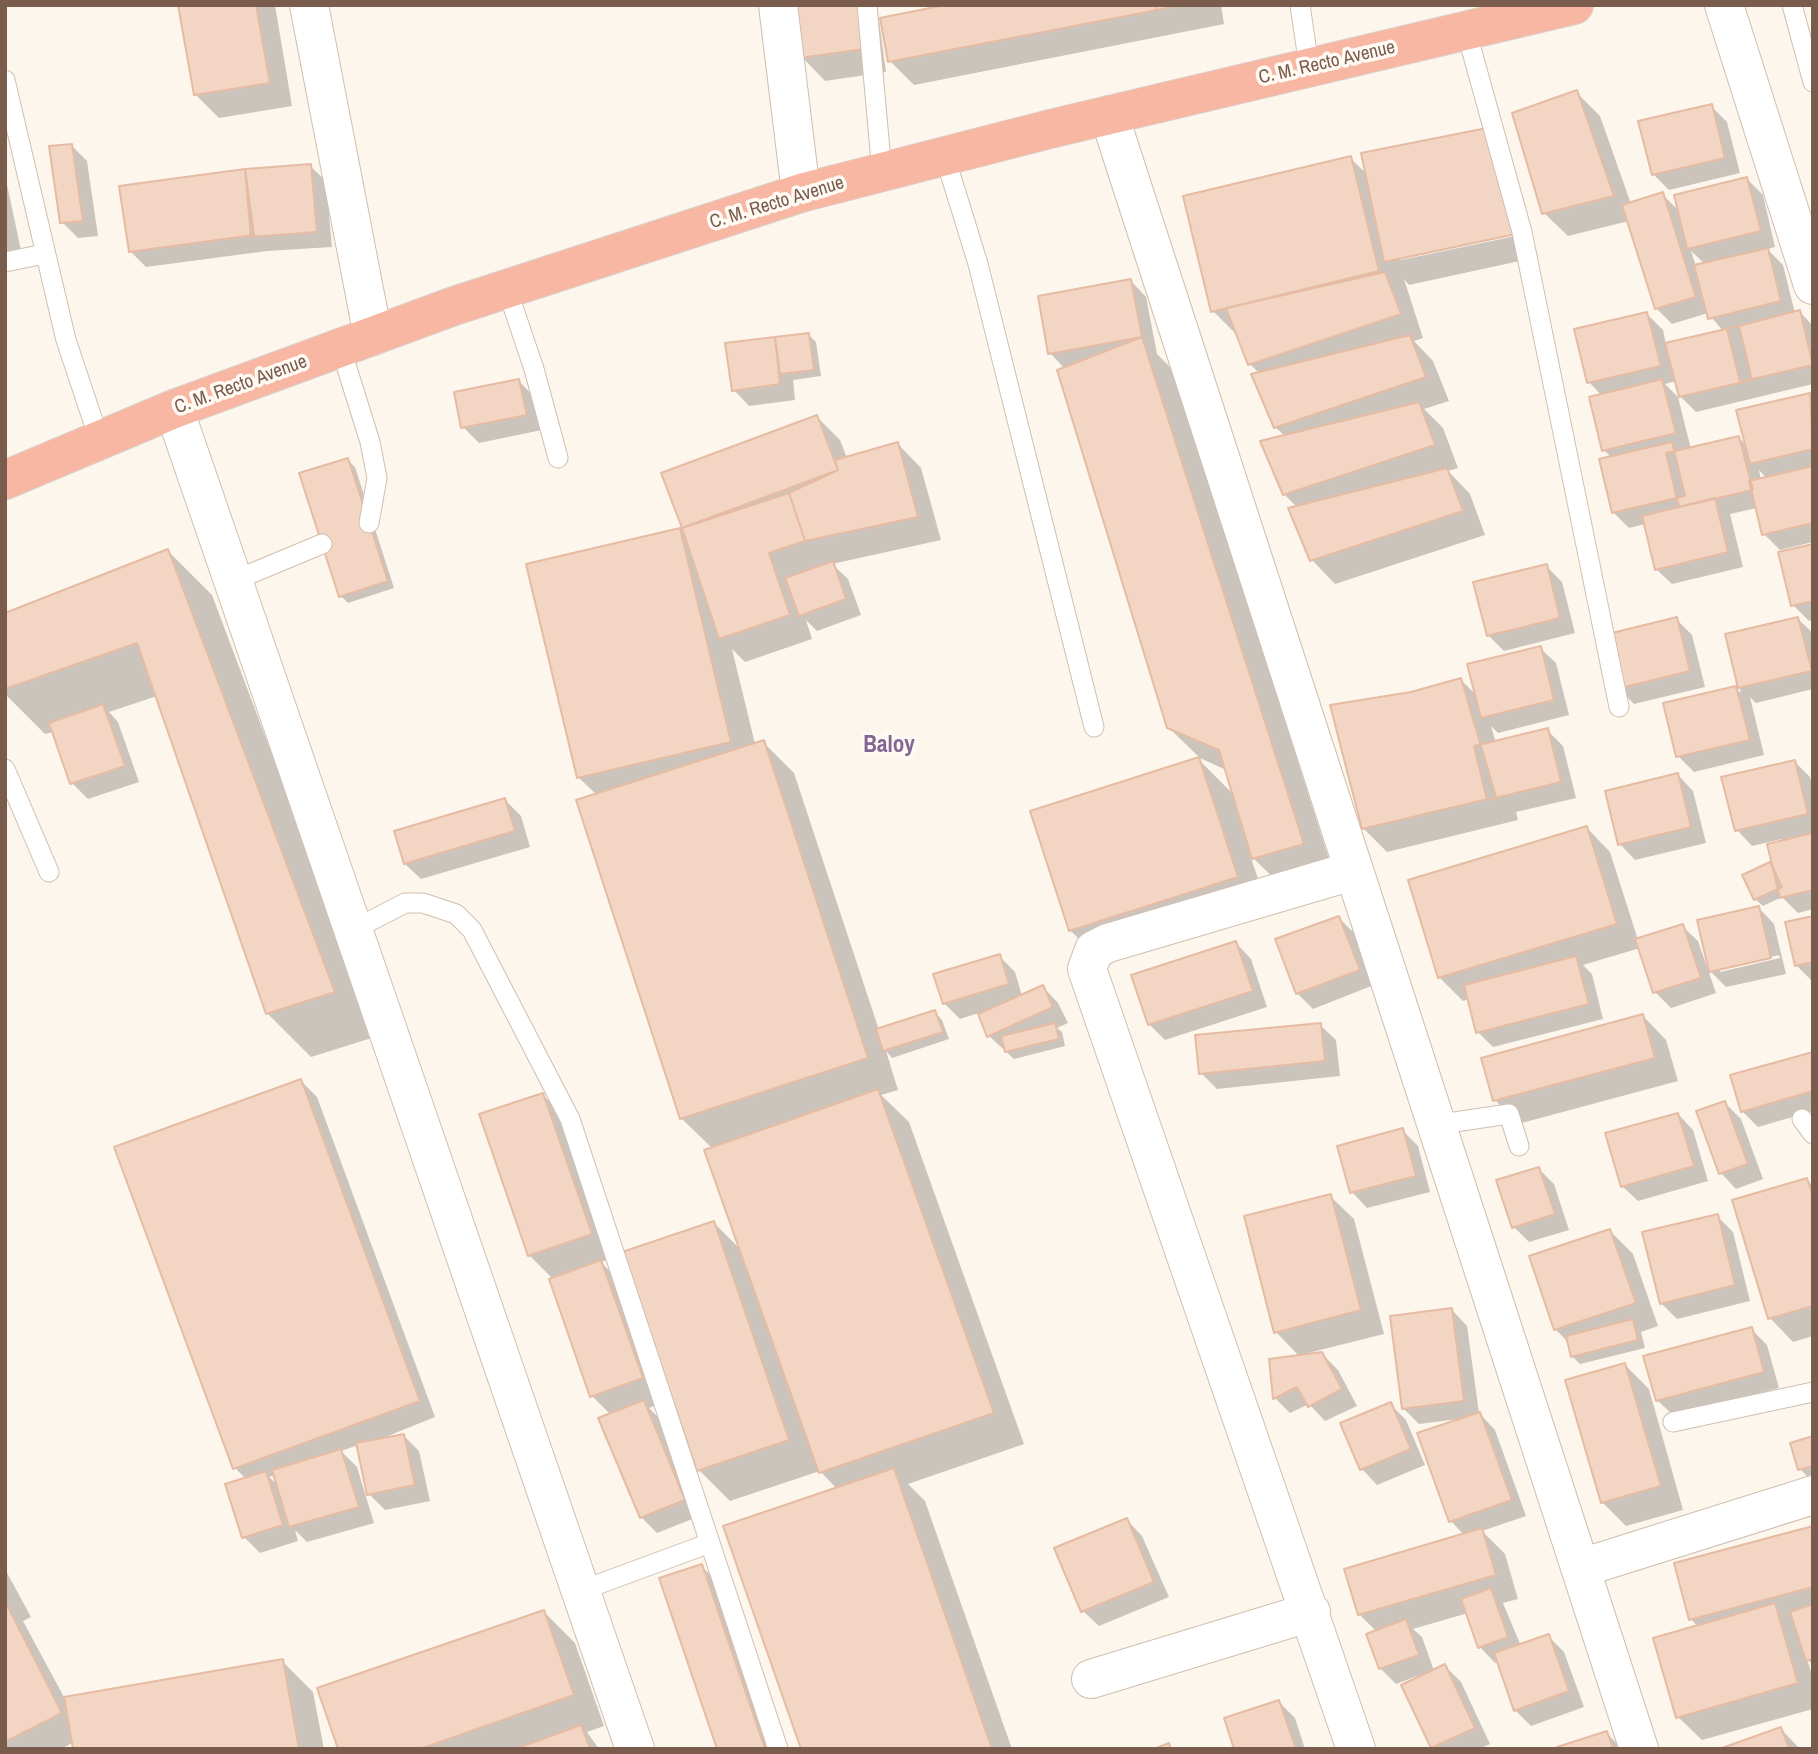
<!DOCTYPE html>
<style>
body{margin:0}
#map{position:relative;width:1818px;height:1754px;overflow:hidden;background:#fdf6ec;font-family:"Archivo Narrow",sans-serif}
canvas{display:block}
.frame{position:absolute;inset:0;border:7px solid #7a5c4d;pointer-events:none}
</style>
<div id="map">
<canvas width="1818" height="1754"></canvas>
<div class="frame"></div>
</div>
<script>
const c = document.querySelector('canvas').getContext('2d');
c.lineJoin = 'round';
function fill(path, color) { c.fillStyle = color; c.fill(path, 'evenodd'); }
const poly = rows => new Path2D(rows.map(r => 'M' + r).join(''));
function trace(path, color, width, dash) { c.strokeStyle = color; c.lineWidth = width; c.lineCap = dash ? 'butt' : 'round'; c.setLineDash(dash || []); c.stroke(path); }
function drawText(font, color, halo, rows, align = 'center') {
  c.font = font + ' "Archivo Narrow",sans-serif'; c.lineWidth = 7; c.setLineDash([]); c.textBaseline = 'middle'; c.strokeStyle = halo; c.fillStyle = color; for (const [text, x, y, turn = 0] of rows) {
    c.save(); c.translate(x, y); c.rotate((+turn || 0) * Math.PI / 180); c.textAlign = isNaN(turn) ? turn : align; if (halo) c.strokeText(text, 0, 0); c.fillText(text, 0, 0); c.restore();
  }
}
fill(poly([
 [180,5,275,5,292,106,219,118,195,94],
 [794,5,877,5,879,20,954,5,1221,5,1224,24,914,85,890,61,882,20,879,20,886,72,825,81,802,57],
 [1576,92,1600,116,1631,204,1662,194,1680,212,1747,179,1763,195,1775,247,1767,249,1783,265,1795,313,1800,312,1813,326,1813,384,1696,412,1680,396,1676,381,1665,384,1678,397,1691,449,1739,438,1747,446,1809,394,1813,398,1813,542,1780,550,1764,534,1757,508,1730,514,1743,567,1672,584,1656,569,1645,524,1629,528,1613,512,1612,458,1604,450,1602,396,1589,382,1647,314,1663,330,1666,345,1723,331,1708,313,1672,324,1656,308,1629,221,1568,236,1544,213],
 [1691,251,1705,264,1696,266],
 [1759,470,1767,479,1761,480],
 [1711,106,1727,122,1740,173,1669,190,1653,174],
 [71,145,87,161,98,236,78,238,62,222],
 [1510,154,1538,257,1409,285,1404,279,1423,338,1414,341,1433,361,1449,401,1424,409,1443,428,1458,468,1448,471,1470,494,1485,535,1335,584,1312,560,1297,507,1284,494,1286,437,1275,427,1260,374,1250,364,1239,337,1213,311,1350,158,1368,175],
 [1524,230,1525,234,1401,260,1401,256],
 [310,166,326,181,332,247,267,251,146,267,130,251],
 [5,175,22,255,5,258],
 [1131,281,1146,297,1157,354,1173,370,1334,875,1285,889,1250,855,1268,908,1101,961,1070,930,1198,759,1234,795,1226,770,1200,758,1168,727,1065,369,1050,353],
 [809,335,816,342,821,376,793,380,795,400,749,406,734,390,727,345],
 [519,381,534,397,542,430,479,443,463,427],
 [817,417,840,440,847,458,898,444,921,468,941,540,832,564,848,579,861,615,817,631,806,620,812,639,745,662,732,649,755,744,763,742,794,773,879,1030,935,1012,942,1020,949,1039,892,1058,886,1051,898,1090,881,1095,909,1122,1024,1444,908,1484,925,1501,1012,1749,802,1749,837,1489,820,1471,730,1501,699,1470,714,1223,742,1251,713,1149,681,1118,597,795,578,777,679,530,685,535,663,474],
 [347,460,355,467,394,588,348,603,341,596],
 [1813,546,1813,620,1809,621,1793,605],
 [168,551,212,595,378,1036,311,1057,267,1013,157,696,109,712,118,722,139,782,88,799,72,783,54,732,45,734,5,694,5,615],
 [1546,566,1562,582,1575,633,1504,651,1488,635],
 [1676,619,1692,635,1705,687,1634,704,1618,688],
 [1798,619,1813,633,1813,689,1756,703,1750,697,1764,755,1694,772,1678,756,1736,688,1741,693,1727,636],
 [1540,648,1556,663,1569,715,1498,733,1491,726,1496,743,1547,730,1563,746,1576,798,1516,812,1518,820,1387,852,1363,828,1411,694,1461,680,1477,696],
 [1795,762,1810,777,1813,787,1813,909,1798,913,1782,897,1763,906,1755,899,1770,864,1775,869,1782,839,1752,846,1737,830],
 [1678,775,1693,791,1706,843,1635,860,1620,844],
 [505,800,521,816,530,847,421,879,405,864],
 [1587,828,1610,852,1638,940,1682,926,1698,941,1716,993,1671,1008,1655,992,1640,948,1583,965,1592,974,1603,1019,1493,1047,1478,1032,1469,999,1463,1001,1439,977],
 [1759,908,1774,924,1786,974,1726,987,1708,969],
 [1779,955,1780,958,1720,972,1720,968],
 [1339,918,1354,933,1374,985,1313,1009,1297,993],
 [1813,918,1813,981,1812,981,1796,965],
 [1236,943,1251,959,1267,1007,1165,1040,1149,1024],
 [999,956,1015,972,1022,996,1043,987,1058,1003,1068,1023,1057,1028,1062,1032,1065,1046,1014,1059,989,1036,979,1013,960,1019,944,1003],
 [1643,1016,1666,1040,1678,1081,1518,1124,1495,1100],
 [1320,1025,1336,1040,1340,1076,1217,1089,1201,1073],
 [1813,1054,1813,1111,1758,1127,1742,1111],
 [301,1081,317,1097,435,1417,373,1442,404,1436,419,1451,430,1501,385,1510,369,1494,358,1445,341,1451,357,1467,374,1523,307,1542,295,1530,298,1541,260,1553,244,1537,246,1479,235,1468],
 [275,1475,279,1486,269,1477],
 [543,1095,566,1118,614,1258,601,1262,624,1286,665,1402,649,1408,659,1418,700,1516,657,1533,641,1517,611,1415,592,1396,553,1279,529,1255],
 [1725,1103,1741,1119,1763,1179,1736,1189,1721,1173],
 [1678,1114,1693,1130,1708,1181,1638,1201,1622,1186],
 [1402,1130,1418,1146,1430,1192,1367,1208,1352,1192],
 [1539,1169,1554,1184,1569,1230,1529,1242,1514,1227],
 [1807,1180,1813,1186,1813,1336,1793,1342,1770,1318],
 [1330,1196,1354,1219,1384,1334,1308,1353,1322,1354,1338,1370,1357,1406,1325,1421,1309,1404,1290,1413,1275,1398,1300,1357,1276,1332],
 [1717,1216,1733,1232,1750,1301,1677,1319,1661,1303],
 [1610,1231,1633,1254,1658,1326,1641,1332,1645,1348,1580,1364,1573,1357,1569,1343,1555,1329],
 [1452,1310,1467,1326,1479,1413,1495,1430,1526,1516,1482,1531,1505,1554,1518,1599,1503,1603,1521,1646,1548,1636,1564,1652,1584,1707,1531,1726,1515,1710,1498,1662,1495,1663,1480,1647,1468,1613,1413,1629,1422,1637,1434,1671,1445,1666,1461,1682,1490,1744,1479,1749,1432,1747,1417,1676,1396,1684,1380,1668,1377,1632,1359,1614,1464,1535,1451,1521,1459,1419,1419,1424,1404,1409],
 [1751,1329,1767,1345,1779,1388,1673,1415,1657,1400],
 [1625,1365,1649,1389,1683,1510,1626,1526,1602,1502],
 [1390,1404,1406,1420,1425,1465,1377,1485,1362,1469],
 [1813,1438,1813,1475,1807,1476,1800,1469],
 [1127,1520,1142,1536,1169,1597,1099,1626,1083,1611],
 [1813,1528,1813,1665,1807,1659,1813,1678,1813,1709,1702,1740,1678,1717,1698,1627,1691,1619],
 [701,1566,725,1589,780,1749,719,1749],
 [5,1569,31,1617,23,1621,65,1699,282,1661,313,1692,324,1749,75,1749,74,1742,61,1749,5,1749],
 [544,1612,575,1643,604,1726,587,1732,599,1749,340,1749],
 [1279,1702,1295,1718,1305,1749,1236,1749],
 [1781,1729,1800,1749,1725,1749],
 [1606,1733,1622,1748,1559,1749]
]), '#0003');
const building = poly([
 [178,5,256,5,270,83,194,95,178,5],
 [793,5,858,5,864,49,800,58,793,5],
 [945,5,1156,5,1157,10,888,62,880,18,945,5],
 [1156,5,1180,5,1157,10,1156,5],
 [1577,90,1614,196,1542,214,1512,113,1577,90],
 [1712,104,1725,158,1652,175,1638,121,1712,104],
 [1487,128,1516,234,1384,262,1361,153,1487,128],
 [72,144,83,221,60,223,49,146,72,144],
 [1351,156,1379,271,1211,312,1183,196,1351,156],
 [311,164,317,232,251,237,245,169,311,164],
 [245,169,254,235,129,252,119,186,245,169],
 [1747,177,1761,231,1687,249,1674,195,1747,177],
 [1663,192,1696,297,1655,309,1622,205,1663,192],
 [1768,248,1781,301,1708,319,1694,265,1768,248],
 [1385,272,1401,314,1248,365,1226,308,1385,272],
 [1131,279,1142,337,1048,354,1038,296,1131,279],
 [1800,310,1813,365,1740,382,1727,329,1800,310],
 [1647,312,1661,366,1587,383,1574,329,1647,312],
 [1739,326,1752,380,1679,397,1665,343,1739,326],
 [809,333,814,370,780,374,775,337,809,333],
 [1410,335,1426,377,1274,428,1251,374,1410,335],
 [775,337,780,384,732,391,725,343,775,337],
 [1142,337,1304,844,1252,859,1219,750,1167,728,1057,370,1142,337],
 [519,379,527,415,461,428,454,392,519,379],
 [1662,379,1676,433,1602,451,1589,397,1662,379],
 [1810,393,1813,449,1750,464,1736,410,1810,393],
 [1419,402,1435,445,1283,495,1260,441,1419,402],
 [817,415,838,470,682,528,661,473,817,415],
 [1739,436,1753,490,1679,507,1666,453,1739,436],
 [898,442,918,517,805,541,789,493,838,470,835,460,898,442],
 [1672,442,1685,496,1612,513,1599,459,1672,442],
 [348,458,388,581,339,597,299,473,348,458],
 [1813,466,1813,523,1762,535,1749,481,1813,466],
 [1447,468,1463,511,1310,561,1288,508,1447,468],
 [789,493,805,541,769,553,790,615,719,639,682,528,789,493],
 [1715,498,1728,552,1655,570,1642,516,1715,498],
 [680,528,731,742,577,778,526,564,680,528],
 [1813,544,1813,601,1791,606,1778,552,1813,544],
 [168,549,335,992,266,1014,137,643,5,689,5,613,168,549],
 [833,561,846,599,799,616,785,578,833,561],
 [1547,564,1560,618,1487,636,1473,582,1547,564],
 [1677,617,1690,671,1617,689,1604,635,1677,617],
 [1798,617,1812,671,1738,688,1725,634,1798,617],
 [1541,646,1554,700,1481,718,1467,664,1541,646],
 [1461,678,1496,797,1362,829,1330,705,1411,692,1461,678],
 [1736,686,1750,740,1676,757,1663,703,1736,686],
 [103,704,125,766,70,784,49,723,103,704],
 [1548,728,1561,782,1487,800,1474,746,1548,728],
 [764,740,868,1058,680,1119,576,800,764,740],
 [1199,757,1238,877,1069,931,1030,811,1199,757],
 [1795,760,1808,814,1735,831,1721,777,1795,760],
 [1678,773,1691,827,1618,845,1605,791,1678,773],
 [505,798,515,831,404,864,394,831,505,798],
 [1587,826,1617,924,1438,978,1408,880,1587,826],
 [1813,833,1813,890,1780,898,1767,844,1813,833],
 [1770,862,1782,887,1754,900,1742,875,1770,862],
 [1759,906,1771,958,1709,972,1697,920,1759,906],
 [1339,916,1360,970,1296,994,1275,939,1339,916],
 [1813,916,1813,962,1795,966,1785,922,1813,916],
 [1683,924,1701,978,1653,993,1635,939,1683,924],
 [1236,941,1253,991,1148,1025,1131,975,1236,941],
 [1000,954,1009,984,943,1004,933,974,1000,954],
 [1576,956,1589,1004,1476,1033,1464,985,1576,956],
 [1043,985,1053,1007,987,1037,978,1014,1043,985],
 [935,1010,943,1032,883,1051,876,1029,935,1010],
 [1643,1014,1655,1058,1493,1101,1481,1058,1643,1014],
 [1055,1023,1059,1039,1005,1052,1001,1036,1055,1023],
 [1321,1023,1325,1061,1199,1074,1195,1035,1321,1023],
 [1813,1052,1813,1091,1741,1112,1730,1075,1813,1052],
 [301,1079,420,1401,233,1469,114,1147,301,1079],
 [878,1089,994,1413,819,1473,704,1150,878,1089],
 [543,1093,592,1234,528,1256,479,1114,543,1093],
 [1725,1101,1748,1164,1719,1174,1696,1111,1725,1101],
 [1678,1113,1694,1166,1621,1187,1605,1133,1678,1113],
 [1403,1128,1416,1176,1350,1193,1337,1146,1403,1128],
 [1539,1167,1555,1214,1512,1228,1496,1180,1539,1167],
 [1807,1178,1813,1196,1813,1306,1768,1319,1732,1200,1807,1178],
 [1331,1194,1361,1310,1274,1333,1244,1216,1331,1194],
 [1718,1214,1735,1285,1660,1304,1642,1232,1718,1214],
 [714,1221,789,1440,697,1471,622,1252,714,1221],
 [1610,1229,1636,1303,1554,1330,1529,1256,1610,1229],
 [601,1260,643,1378,590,1397,549,1279,601,1260],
 [1452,1308,1464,1401,1402,1409,1390,1316,1452,1308],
 [1633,1319,1638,1340,1571,1357,1566,1336,1633,1319],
 [1752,1327,1764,1372,1656,1401,1643,1356,1752,1327],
 [1322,1352,1342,1389,1308,1407,1297,1387,1273,1399,1269,1359,1322,1352],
 [1625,1363,1661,1486,1601,1503,1565,1380,1625,1363],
 [644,1400,685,1500,640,1518,598,1418,644,1400],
 [1391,1402,1411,1449,1360,1470,1340,1423,1391,1402],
 [1480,1412,1512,1500,1449,1522,1417,1433,1480,1412],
 [404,1434,415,1485,367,1495,356,1443,404,1434],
 [1813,1436,1813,1466,1798,1470,1790,1443,1813,1436],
 [341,1449,359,1507,289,1527,272,1470,341,1449],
 [894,1468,992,1749,801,1749,723,1526,894,1468],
 [266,1471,283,1525,242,1538,225,1484,266,1471],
 [1127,1518,1154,1582,1081,1612,1054,1548,1127,1518],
 [1813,1526,1813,1587,1689,1620,1674,1563,1813,1526],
 [1482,1528,1496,1575,1358,1615,1344,1569,1482,1528],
 [702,1564,765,1749,717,1749,659,1578,702,1564],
 [1491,1588,1508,1637,1478,1648,1461,1599,1491,1588],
 [5,1601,62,1713,5,1742,5,1601],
 [1775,1603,1798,1683,1676,1718,1653,1638,1775,1603],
 [1813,1604,1813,1659,1806,1661,1790,1612,1813,1604],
 [544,1610,574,1695,420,1749,338,1749,317,1688,544,1610],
 [1406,1619,1419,1655,1379,1669,1366,1634,1406,1619],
 [1549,1634,1569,1691,1514,1711,1494,1653,1549,1634],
 [283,1659,299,1749,73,1749,64,1697,283,1659],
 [1445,1664,1475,1728,1431,1748,1401,1685,1445,1664],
 [1279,1700,1296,1749,1234,1749,1224,1718,1279,1700],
 [581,1725,590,1749,515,1749,581,1725],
 [1781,1727,1789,1749,1719,1749,1781,1727],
 [1607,1731,1613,1749,1557,1749,1557,1747,1607,1731],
 [1169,1743,1171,1749,1154,1749,1169,1743]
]);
fill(building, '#f3d5c3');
trace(building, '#e6bba3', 2);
const lane = poly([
 [867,5,882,173],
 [1300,5,1309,66],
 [1792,5,1813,82],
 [1466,30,1522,232,1619,707],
 [5,80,66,340,99,439],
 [945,157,978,264,1094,727],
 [5,262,44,254],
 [507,289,534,369,558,458],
 [341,349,370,442,377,478,369,523],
 [233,581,322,544],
 [5,769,49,872],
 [353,930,405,903,423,903,456,914,472,930,570,1119,778,1749],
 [1802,1119,1813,1134],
 [1434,1125,1509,1114,1519,1146],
 [1673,1422,1813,1392],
 [580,1591,710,1543]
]);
const street = poly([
 [309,5,373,336],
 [778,5,801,193],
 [1724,5,1813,285],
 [1109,115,1639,1749],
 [174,409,635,1749],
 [1352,871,1108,943,1094,950,1087,969,1356,1749],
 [1581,1568,1813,1495],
 [1091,1679,1311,1612]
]);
const highway = poly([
 [5,480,174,409,454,306,801,193,1050,129,1574,5]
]);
trace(lane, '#d1beb0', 21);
trace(street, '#d1beb0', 40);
trace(highway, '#dad1cd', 40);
trace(lane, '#fff', 19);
trace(street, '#fff', 38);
trace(highway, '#f7b7a3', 38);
drawText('19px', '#7a5c4d', '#fffaf3', [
 ["C. M. Recto Avenue",1327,63,-13],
 ["C. M. Recto Avenue",777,203,-17],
 ["C. M. Recto Avenue",241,385,-20]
]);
drawText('bold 23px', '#846695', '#fffaf3', [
 ["Baloy",889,746]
]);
</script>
